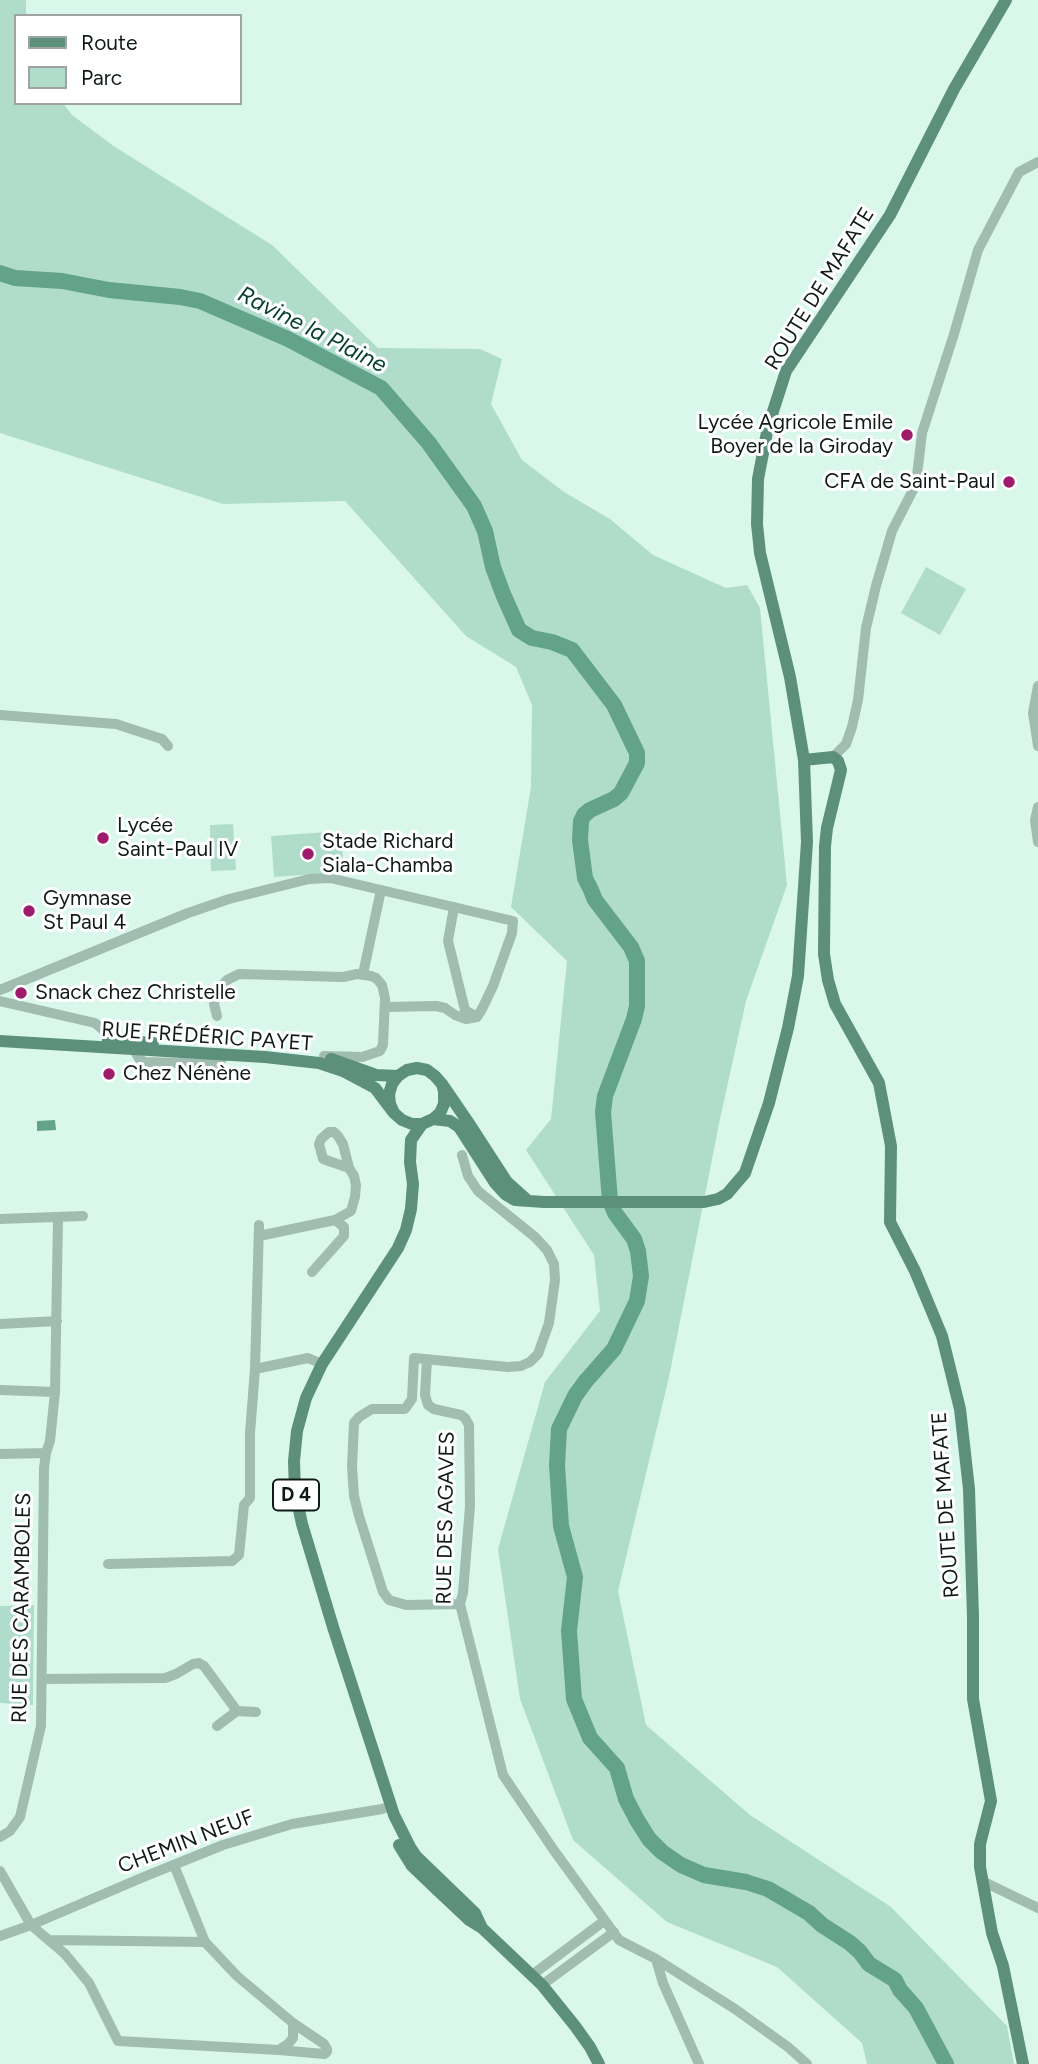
<!DOCTYPE html>
<meta charset="utf-8">
<style>
body{margin:0}
#map{position:relative;width:1038px;height:2064px;overflow:hidden;background:#d9f8eb;font-family:Figtree,sans-serif}
canvas{display:block}
.legend{position:absolute;left:14px;top:14px;width:228px;height:91px;box-sizing:border-box;background:#fff;border:2px solid #9fa4a2;margin:0;padding:9px 12px;list-style:none;font-size:21px;color:#101b17}
.legend li{display:flex;align-items:center;gap:14px;height:35px}
.legend b{width:35px;border:2px solid #9fa4a2}
</style>
<div id="map">
<canvas width="1038" height="2064"></canvas>
<ul class="legend">
<li><b style="height:9px;background:#5c907d"></b>Route</li>
<li><b style="height:19px;background:#b0dccb"></b>Parc</li>
</ul>
</div>
<script>
const c = document.querySelector('canvas').getContext('2d');
c.lineJoin = 'round';
function fill(path, color) { c.fillStyle = color; c.fill(path, 'evenodd'); }
const poly = rows => new Path2D(rows.map(r => 'M' + r).join(''));
function trace(path, color, width, dash) { c.strokeStyle = color; c.lineWidth = width; c.lineCap = dash ? 'butt' : 'round'; c.setLineDash(dash || []); c.stroke(path); }
function drawText(font, color, halo, rows, align = 'center') {
  c.font = font + ' Figtree,sans-serif'; c.lineWidth = 6; c.setLineDash([]); c.textBaseline = 'middle'; c.strokeStyle = halo; c.fillStyle = color; for (const [text, x, y, turn = 0] of rows) {
    c.save(); c.translate(x, y); c.rotate((+turn || 0) * Math.PI / 180); c.textAlign = isNaN(turn) ? turn : align; if (halo) c.strokeText(text, 0, 0); c.fillText(text, 0, 0); c.restore();
  }
}
fill(poly([
 [0,0,26,0,26,16,16,16,16,103,63,103,72,115,115,147,272,245,378,348,480,349,502,359,491,404,522,460,564,492,610,519,653,555,726,588,747,585,760,608,787,885,746,1001,720,1119,669,1377,618,1591,646,1725,750,1815,891,1907,1007,2026,1014,2064,867,2064,862,2043,777,1967,667,1922,573,1840,520,1699,498,1549,545,1382,600,1311,594,1255,526,1150,551,1119,567,961,511,907,531,787,532,705,516,667,466,636,345,501,223,504,0,433],
 [926,567,966,589,940,635,901,613],
 [233,824,236,870,211,871,210,825],
 [341,831,344,872,274,877,271,836],
 [34,1605,33,1705,0,1703,0,1606]
]), '#b0dccb');
fill(poly([
 [55,1120,56,1130,37,1131,37,1121]
]), '#63a28b');
trace(poly([
 [0,273,15,278,62,281,109,290,180,297,200,301,288,339,381,388,428,442,474,506,485,531,493,567,503,594,519,630,532,638,552,642,572,650,614,705,637,753,637,763,621,793,614,799,590,810,584,815,581,821,580,840,585,878,591,890,595,900,631,947,637,961,637,1006,634,1019,605,1096,603,1112,610,1201,615,1213,634,1239,638,1251,641,1276,637,1301,614,1349,585,1382,575,1396,559,1429,557,1465,561,1526,575,1577,569,1631,574,1699,590,1738,617,1768,626,1799,637,1820,649,1839,662,1852,681,1865,704,1875,746,1882,768,1889,809,1913,822,1925,850,1943,860,1952,869,1964,895,1980,900,1990,916,2008,946,2064]
]), '#63a28b', 16);
trace(poly([
 [1038,686,1033,713,1038,746],
 [0,715,116,724,162,739,168,746],
 [833,757,846,744,852,727,858,700,866,628,876,586,892,531,916,484,922,433,954,334,978,250,1019,172,1038,162],
 [1038,807,1035,820,1038,842],
 [454,907,448,941,465,1010,477,1017],
 [363,974,381,890],
 [0,990,188,913,229,899,309,879,330,878,513,921,512,933,493,986,482,1009,477,1017,466,1019,455,1015,445,1008,436,1006,385,1007],
 [0,1001,95,1023,116,1041],
 [217,1016,214,1004,218,990,227,980,239,974,343,977,357,974,371,976,376,978,382,985,385,998,383,1045,380,1051,362,1057,324,1056],
 [134,1050,140,1060,145,1062,216,1064,226,1055],
 [0,1219,83,1216],
 [259,1236,335,1220,351,1211,355,1197,356,1185,354,1176,349,1168,343,1144,338,1136,334,1132,329,1132,321,1139,319,1144,323,1159,349,1168],
 [312,1272,344,1236,344,1227,335,1220],
 [0,1324,57,1321],
 [427,1360,425,1395,428,1405,434,1409,461,1415,465,1418,469,1425,470,1506,463,1593,460,1604,503,1775,553,1849,619,1940,656,1959,735,2009,788,2047,807,2064],
 [255,1369,308,1358,322,1364],
 [0,1390,55,1392],
 [0,1454,46,1453],
 [108,1564,232,1561,239,1555,244,1505,250,1498,250,1433,255,1369,259,1225],
 [460,1604,406,1605,389,1600,383,1592,359,1516,354,1496,352,1467,354,1423,359,1417,372,1409,405,1409,412,1399,414,1358,508,1367,521,1366,530,1362,538,1354,549,1323,555,1280,554,1264,547,1250,535,1237,478,1191,468,1176,462,1155],
 [42,1679,165,1678,176,1674,193,1664,199,1663,204,1666,237,1711],
 [217,1726,237,1711,256,1712],
 [0,1837,10,1831,20,1817,41,1726,44,1468,46,1453,50,1441,55,1392,58,1217],
 [0,1871,31,1925,65,1954,89,1983,118,2041,279,2050,324,2054,327,2052,327,2049,324,2044,293,2023,237,1976,205,1942,174,1865],
 [982,1881,1038,1908],
 [0,1936,31,1925,146,1876,223,1845,292,1824,382,1809,391,1806],
 [49,1940,205,1942],
 [656,1959,663,1983,699,2064],
 [532,1975,604,1921],
 [542,1985,614,1932],
 [279,2050,288,2044,293,2038,293,2023]
]), '#a1bcb1', 10);
trace(poly([
 [804,760,833,757,838,761,841,770,827,828,825,846,824,954,828,980,835,1004,879,1083,891,1146,890,1222,915,1271,942,1336,960,1409,969,1489,973,1617,973,1699,991,1801,980,1844,980,1867,992,1933,1003,1966,1023,2064],
 [108,1040,153,1043],
 [0,1041,265,1057,319,1063,343,1071,375,1088,394,1113],
 [331,1059,376,1075,398,1076],
 [442,1084,444,1091,444,1104,440,1113,433,1119,422,1124,412,1124,402,1120,394,1113,390,1104,389,1094,392,1084,398,1076,407,1070,417,1068,427,1070,435,1076,442,1084,470,1125,507,1182,526,1199],
 [433,1119,450,1121,459,1127,495,1183,505,1194,515,1200,544,1202,704,1202,718,1199,727,1194,745,1173,769,1103,788,1028,798,976,807,842,804,760,790,677,760,553,757,524,758,479,768,427,786,371,890,215,954,89,1006,0],
 [422,1124,411,1140,410,1162,413,1184,411,1209,406,1230,398,1248,322,1364,306,1398,297,1431,294,1461,295,1491,302,1524,333,1627,394,1815,410,1847,416,1856,475,1913,482,1928],
 [399,1845,412,1866,435,1888,469,1920,482,1928,542,1985,575,2026,590,2047,599,2064]
]), '#5c907d', 12);
for (const [x, y, r, color] of [
 [907,435,7,"#9f1c6d"],
 [1009,482,7,"#9f1c6d"],
 [103,838,7,"#9f1c6d"],
 [308,854,7,"#9f1c6d"],
 [29,911,7,"#9f1c6d"],
 [21,993,7,"#9f1c6d"],
 [109,1074,7,"#9f1c6d"]
]) { const dot = new Path2D(); dot.arc(x, y, r, 0, 2 * Math.PI); c.fillStyle = color; c.fill(dot); trace(dot, '#fff', 2.5); }
for (const [x, y, w] of [
 [296,1495,46]
]) { const box = new Path2D(); box.roundRect(x - w / 2, y - 15.5, w, 31, 5); c.fillStyle = '#fff'; c.fill(box); trace(box, '#101b17', 2); }
drawText('bold 19px', '#101b17', null, [
 ["D 4",296,1495]
]);
drawText('21px', '#101b17', '#fff', [
 ["ROUTE DE MAFATE",820,289,-58],
 ["RUE FRÉDÉRIC PAYET",207,1037,4],
 ["ROUTE DE MAFATE",946,1505,-94],
 ["RUE DES AGAVES",446,1518,-89],
 ["RUE DES CARAMBOLES",22,1608,-89],
 ["CHEMIN NEUF",186,1842,-21]
]);
drawText('21px', '#101b17', '#fff', [
 ["Lycée Agricole Emile",893,423,"right"],
 ["Boyer de la Giroday",893,447,"right"],
 ["CFA de Saint-Paul",995,482,"right"],
 ["Lycée",117,826],
 ["Saint-Paul IV",117,850],
 ["Stade Richard",322,842],
 ["Siala-Chamba",322,866],
 ["Gymnase",43,899],
 ["St Paul 4",43,923],
 ["Snack chez Christelle",35,993],
 ["Chez Nénène",123,1074]
], 'left');
drawText('italic 23px', '#043e2e', '#fff', [
 ["Ravine la Plaine",312,330,27]
]);
</script>
